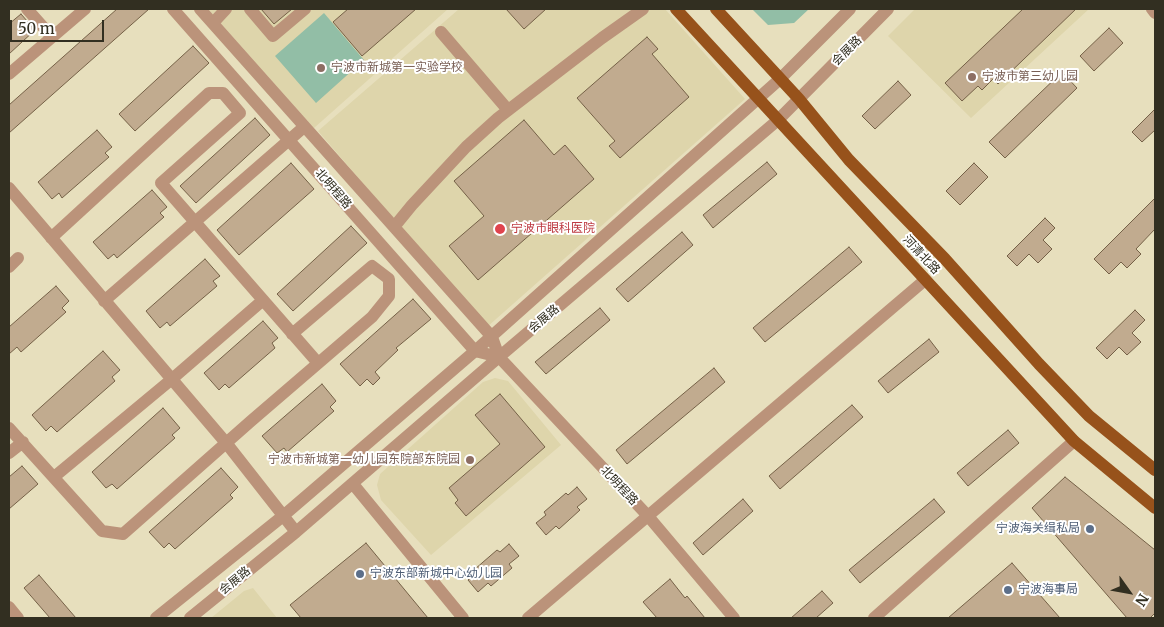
<!DOCTYPE html>
<meta charset="utf-8">
<style>
body{margin:0}
#map{position:relative;width:1164px;height:627px;overflow:hidden;background:#e7dfbd;font-family:Merriweather,serif}
canvas{display:block}
.frame{position:absolute;inset:0;border:10px solid #322f21;pointer-events:none}
.north{position:absolute;left:1104px;top:567px;width:50px;height:50px;-webkit-text-stroke:4px #fff;paint-order:stroke;rotate:122deg;font-size:14px;font-weight:700;line-height:20px;text-align:center;color:#322f21}
.north::after{content:'';display:block;margin:auto;width:18px;height:22px;background:#322f21;clip-path:polygon(50% 0,100% 100%,50% 72%,0 100%)}
.scale{position:absolute;left:10px;top:20px;width:94px;height:22px;box-sizing:border-box;border:2px solid #322f21;border-top:0;padding-left:6px;font-size:15px;line-height:18px;white-space:nowrap;color:#322f21;-webkit-text-stroke:4px #fff;paint-order:stroke}
</style>
<div id="map">
<canvas width="1164" height="627"></canvas>
<div class="frame"></div>
<div class="north">N</div>
<div class="scale">50 m</div>
</div>
<script>
const c = document.querySelector('canvas').getContext('2d');
c.lineJoin = 'round';
function fill(path, color) { c.fillStyle = color; c.fill(path, 'evenodd'); }
const poly = rows => new Path2D(rows.map(r => 'M' + r).join(''));
function trace(path, color, width, dash) { c.strokeStyle = color; c.lineWidth = width; c.lineCap = dash ? 'butt' : 'round'; c.setLineDash(dash || []); c.stroke(path); }
function drawText(font, color, halo, rows, align = 'center') {
  c.font = font + ' Merriweather,"Noto Sans SC",serif'; c.lineWidth = 4; c.setLineDash([]); c.textBaseline = 'middle'; c.strokeStyle = halo; c.fillStyle = color; for (const [text, x, y, turn = 0] of rows) {
    c.save(); c.translate(x, y); c.rotate((+turn || 0) * Math.PI / 180); c.textAlign = isNaN(turn) ? turn : align; if (halo) c.strokeText(text, 0, 0); c.fillText(text, 0, 0); c.restore();
  }
}
fill(poly([
 [208,9,448,9,314,128],
 [459,9,665,9,745,99,487,327,318,131],
 [915,9,1089,9,971,118,888,36],
 [495,378,508,381,561,445,431,555,381,500,377,485,380,474,483,382],
 [253,588,277,618,211,618,244,591]
]), '#ded5ab');
fill(poly([
 [752,9,809,9,794,23,768,25],
 [324,13,364,60,316,103,275,56]
]), '#92bea6');
const building = poly([
 [117,9,149,9,9,133,9,105,117,9],
 [261,9,292,9,274,24,261,9],
 [348,9,416,9,362,56,333,22,348,9],
 [506,9,546,9,524,29,506,9],
 [1023,9,1076,9,998,84,993,79,982,90,978,86,962,101,945,83,1023,9],
 [21,14,35,30,9,54,9,24,21,14],
 [1109,28,1123,43,1094,71,1080,56,1109,28],
 [647,37,658,49,652,54,689,97,620,158,609,146,615,141,577,98,647,37],
 [193,46,209,63,135,131,119,114,193,46],
 [1062,72,1077,88,1005,158,989,142,1062,72],
 [898,81,911,95,875,129,862,116,898,81],
 [1155,109,1155,130,1142,142,1132,132,1155,109],
 [255,118,270,135,196,203,180,186,255,118],
 [524,120,554,155,565,145,594,179,478,280,449,246,484,216,454,181,524,120],
 [97,130,112,147,105,153,109,157,62,198,59,193,52,199,38,182,97,130],
 [767,162,777,174,713,228,703,215,767,162],
 [291,163,314,189,239,255,217,230,291,163],
 [974,163,988,177,960,205,946,191,974,163],
 [152,190,167,207,160,213,164,217,117,258,114,254,108,259,93,242,152,190],
 [1155,198,1155,229,1136,249,1141,254,1127,268,1121,262,1109,274,1094,259,1155,198],
 [1045,218,1055,228,1043,240,1052,249,1038,263,1029,254,1017,266,1007,256,1045,218],
 [351,226,367,243,293,311,277,294,351,226],
 [682,232,693,245,628,302,616,289,682,232],
 [849,247,862,262,765,342,753,328,849,247],
 [205,259,220,276,213,281,217,286,170,326,167,322,160,328,146,311,205,259],
 [56,286,69,301,62,308,66,312,21,352,17,347,9,354,9,327,56,286],
 [413,299,431,319,396,348,398,350,375,372,380,378,373,385,367,379,360,386,340,364,413,299],
 [600,308,610,320,546,374,535,362,600,308],
 [1135,310,1145,320,1132,333,1141,342,1127,355,1119,347,1107,359,1096,348,1135,310],
 [263,321,278,338,272,343,275,348,229,388,225,384,219,390,204,373,263,321],
 [929,339,939,352,888,393,878,381,929,339],
 [103,351,120,370,112,377,115,381,57,432,51,426,46,431,32,415,103,351],
 [714,368,725,382,627,464,616,450,714,368],
 [322,384,336,401,330,407,334,411,287,452,284,448,277,453,262,436,322,384],
 [500,394,545,447,466,516,455,503,458,500,449,488,500,444,475,415,500,394],
 [852,405,863,417,780,489,769,476,852,405],
 [163,408,180,428,172,435,175,438,117,489,112,484,106,488,92,472,163,408],
 [1008,430,1019,443,968,486,957,473,1008,430],
 [22,466,38,484,9,509,9,477,22,466],
 [221,468,238,487,230,495,233,498,175,549,169,543,164,548,149,532,221,468],
 [1065,477,1155,550,1155,613,1150,618,1127,618,1032,508,1065,477],
 [577,487,587,499,577,507,580,510,559,529,556,526,546,535,536,523,546,515,544,512,566,493,568,495,577,487],
 [743,499,753,511,703,555,693,543,743,499],
 [934,499,945,512,860,583,849,570,934,499],
 [366,543,428,618,301,618,290,605,366,543],
 [509,544,519,556,509,564,512,568,491,586,488,583,478,592,468,580,477,572,475,569,497,550,500,552,509,544],
 [1012,563,1060,618,948,618,1012,563],
 [39,575,76,618,50,618,24,588,39,575],
 [670,579,685,598,687,596,705,618,657,618,643,602,670,579],
 [822,591,833,603,816,618,791,618,822,591]
]);
fill(building, '#c1ab8f');
trace(building, '#756147', 1);
trace(poly([
 [27,9,52,37],
 [173,9,475,351,499,357],
 [200,9,492,337,499,357,648,516,734,618],
 [250,9,273,36,305,9],
 [1152,9,1155,13],
 [213,23,226,9],
 [441,32,508,110],
 [9,74,85,9],
 [9,188,227,444,296,532],
 [394,227,412,205,466,147,498,118,602,38,643,9],
 [51,238,209,93,223,93,240,113,161,183,318,363],
 [9,267,18,258],
 [104,301,304,127],
 [9,428,102,531,123,534,251,421,372,317,389,296,389,279,372,266,292,334],
 [9,453,23,442],
 [54,477,172,379,262,301],
 [353,484,463,618],
 [9,607,18,618],
 [156,618,283,516,475,351,780,79,850,9],
 [190,618,296,532,499,357,778,120,888,9],
 [528,618,925,280],
 [874,618,1074,441]
]), '#bb937a', 12);
trace(poly([
 [676,9,1074,441,1155,508],
 [716,9,799,99,849,160,945,259,1039,364,1089,416,1155,470]
]), '#97521b', 12);
for (const [x, y, r, color] of [
 [321,68,5,"#8d6e63"],
 [972,77,5,"#8d6e63"],
 [500,229,6,"#e0444e"],
 [470,460,5,"#8d6e63"],
 [1090,529,5,"#5c6f8a"],
 [360,574,5,"#5c6f8a"],
 [1008,590,5,"#5c6f8a"]
]) { const dot = new Path2D(); dot.arc(x, y, r, 0, 2 * Math.PI); c.fillStyle = color; c.fill(dot); trace(dot, '#fff', 2); }
drawText('12px', '#322f21', '#fff', [
 ["会展路",847,51,-45],
 ["北明程路",333,189,49],
 ["河清北路",921,255,47],
 ["会展路",544,319,-40],
 ["北明程路",619,486,47],
 ["会展路",235,581,-39]
]);
drawText('12px', '#785e54', '#fff', [
 ["宁波市新城第一实验学校",331,68],
 ["宁波市第三幼儿园",982,77],
 ["宁波市新城第一幼儿园东院部东院园",460,460,"right"]
], 'left');
drawText('12px', '#be3a42', '#fff', [
 ["宁波市眼科医院",511,229]
], 'left');
drawText('12px', '#4e5e75', '#fff', [
 ["宁波海关缉私局",1080,529,"right"],
 ["宁波东部新城中心幼儿园",370,574],
 ["宁波海事局",1018,590]
], 'left');
</script>
